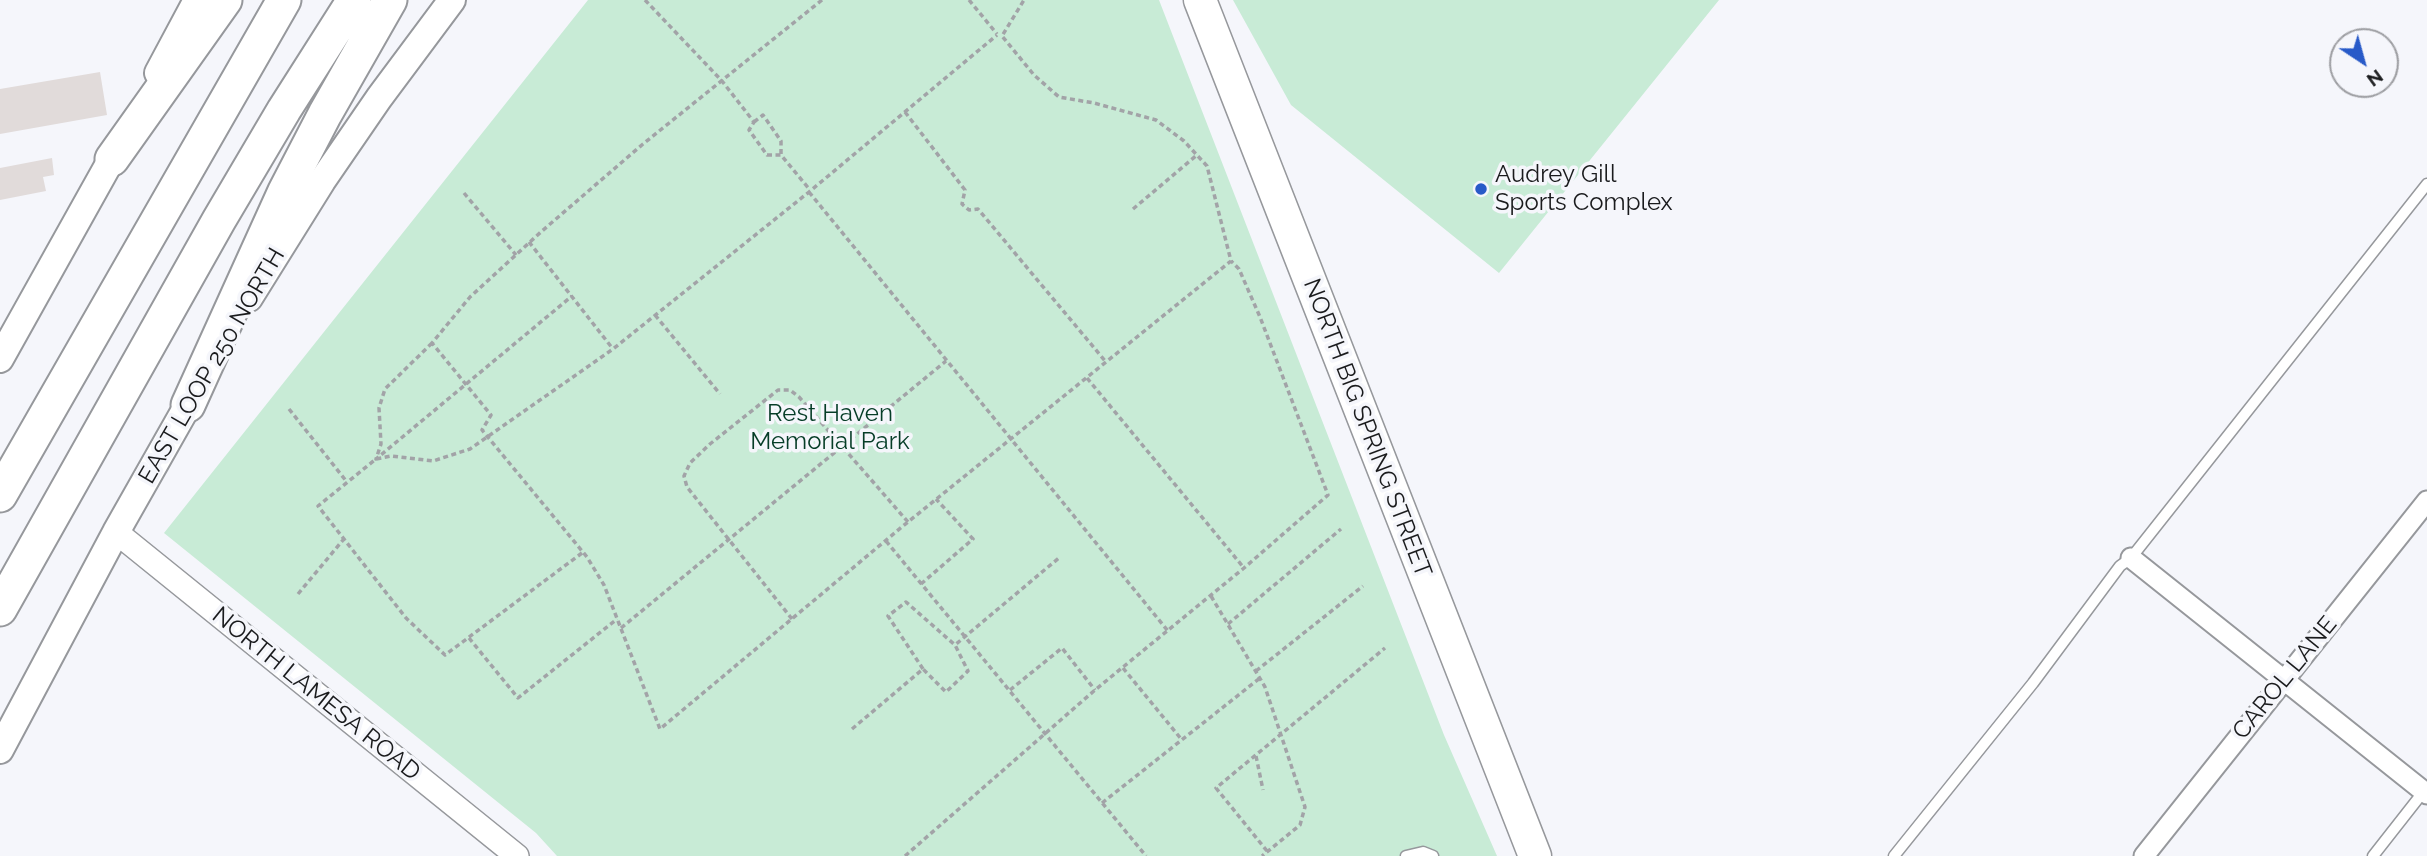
<!DOCTYPE html>
<style>
body{margin:0}
#map{position:relative;width:2427px;height:856px;overflow:hidden;background:#f5f6fb;font-family:Raleway,sans-serif}
canvas{display:block}
.north{position:absolute;left:2329px;top:28px;width:70px;height:70px;box-sizing:border-box;background:#f5f6fb;border:2px solid #9d9ea2;border-radius:50%;rotate:144deg;font-size:19px;font-weight:700;line-height:28px;text-align:center;color:#1a1b1d}
.north::after{content:'';display:block;margin:auto;width:24px;height:32px;background:#285ac8;clip-path:polygon(50% 0,100% 100%,50% 72%,0 100%)}
</style>
<div id="map">
<canvas width="2427" height="856"></canvas>
<div class="north">N</div>
</div>
<script>
const c = document.querySelector('canvas').getContext('2d');
c.lineJoin = 'round';
function fill(path, color) { c.fillStyle = color; c.fill(path, 'evenodd'); }
const poly = rows => new Path2D(rows.map(r => 'M' + r).join(''));
function trace(path, color, width, dash) { c.strokeStyle = color; c.lineWidth = width; c.lineCap = dash ? 'butt' : 'round'; c.setLineDash(dash || []); c.stroke(path); }
function drawText(font, color, halo, rows, align = 'center') {
  c.font = font + ' Raleway,sans-serif'; c.lineWidth = 7; c.setLineDash([]); c.textBaseline = 'middle'; c.strokeStyle = halo; c.fillStyle = color; for (const [text, x, y, turn = 0] of rows) {
    c.save(); c.translate(x, y); c.rotate((+turn || 0) * Math.PI / 180); c.textAlign = isNaN(turn) ? turn : align; if (halo) c.strokeText(text, 0, 0); c.fillText(text, 0, 0); c.restore();
  }
}
fill(poly([
 [588,0,1159,0,1444,735,1497,856,557,856,536,833,164,533],
 [1233,0,1719,0,1499,273,1291,105]
]), '#c8ebd6');
fill(poly([
 [100,72,107,115,0,134,0,89],
 [52,158,54,175,43,177,46,191,0,200,0,168]
]), '#e1dbda');
const service = poly([
 [1406,856,1423,852,1433,856],
 [1894,856,2033,683,2120,566,2131,558,2427,184],
 [2373,856,2424,791]
]);
const minor = poly([
 [2131,558,2427,794],
 [2144,856,2427,501]
]);
const tertiary = poly([
 [116,532,517,856]
]);
const secondary = poly([
 [158,73,197,0],
 [249,298,322,181,379,98,452,0],
 [0,359,120,144],
 [0,750,116,532,197,389]
]);
const trunk = poly([
 [1200,0,1535,856]
]);
const motorway = poly([
 [112,159,225,0],
 [188,405,285,191,325,114,390,0],
 [0,495,284,0],
 [0,609,219,220,284,110,354,0]
]);
trace(service, '#96989c', 13);
trace(minor, '#96989c', 23);
trace(tertiary, '#96989c', 26);
trace(secondary, '#96989c', 30);
trace(trunk, '#96989c', 35);
trace(motorway, '#96989c', 37);
trace(poly([
 [645,0,722,81,754,122,749,130,767,155,781,155,810,190],
 [822,0,643,144,542,231,470,297,432,343,491,415,482,430,587,557,604,585,660,729,903,526,1231,261,1207,166,1184,141,1156,120,1094,103,1059,97,1034,75,1002,36,1024,0],
 [969,0,997,34],
 [905,112,965,190,962,204,969,210,978,209,1106,362],
 [754,122,763,115,781,141,781,155],
 [809,192,1168,631],
 [464,193,516,255],
 [1133,209,1197,155],
 [529,242,613,349],
 [655,315,720,394],
 [432,343,385,389,379,408,381,444,376,459,572,296],
 [1087,378,1244,568],
 [289,409,347,482],
 [886,541,1146,856],
 [582,553,445,655,406,618,318,506,376,459,391,456,433,461,470,449,613,349,809,192,997,35],
 [921,584,973,539,936,499],
 [298,594,343,540],
 [1211,596,1265,687,1305,807,1300,825,1262,856],
 [792,619,687,487,684,476,690,463,710,444,778,390,790,390,799,397,908,522],
 [1228,624,1341,529],
 [621,628,946,361],
 [469,638,518,698,617,619],
 [1123,668,1182,740],
 [923,669,888,616,906,602,955,645],
 [1256,671,1363,586],
 [1010,690,1062,648,1095,690],
 [852,729,923,669,946,692,968,671,955,645,1060,557],
 [1256,756,1263,790],
 [1102,803,1260,678],
 [1267,851,1216,788,1385,648],
 [905,856,1095,690,1244,568,1328,495,1260,317,1239,269,1231,261]
]), '#a2a3a7', 3.5, [5, 3.5]);
trace(service, '#fff', 10);
trace(minor, '#fff', 19);
trace(tertiary, '#fff', 23);
trace(secondary, '#fff', 26);
trace(trunk, '#fff', 32);
trace(motorway, '#fff', 33);
for (const [x, y, r, color] of [
 [1481,189,7,"#285ac8"]
]) { const dot = new Path2D(); dot.arc(x, y, r, 0, 2 * Math.PI); c.fillStyle = color; c.fill(dot); trace(dot, '#f5f6fb', 2.5); }
drawText('24px', '#1a1b1d', '#f5f6fb', [
 ["Audrey Gill",1495,175],
 ["Sports Complex",1495,203]
], 'left');
drawText('24px', '#1a1b1d', '#f5f6fb', [
 ["EAST LOOP 250 NORTH",212,366,-60],
 ["NORTH BIG SPRING STREET",1367,428,69],
 ["CAROL LANE",2285,678,-51],
 ["NORTH LAMESA ROAD",316,694,39]
]);
drawText('24px', '#063d27', '#f5f6fb', [
 ["Rest Haven",830,414],
 ["Memorial Park",830,442]
]);
</script>
